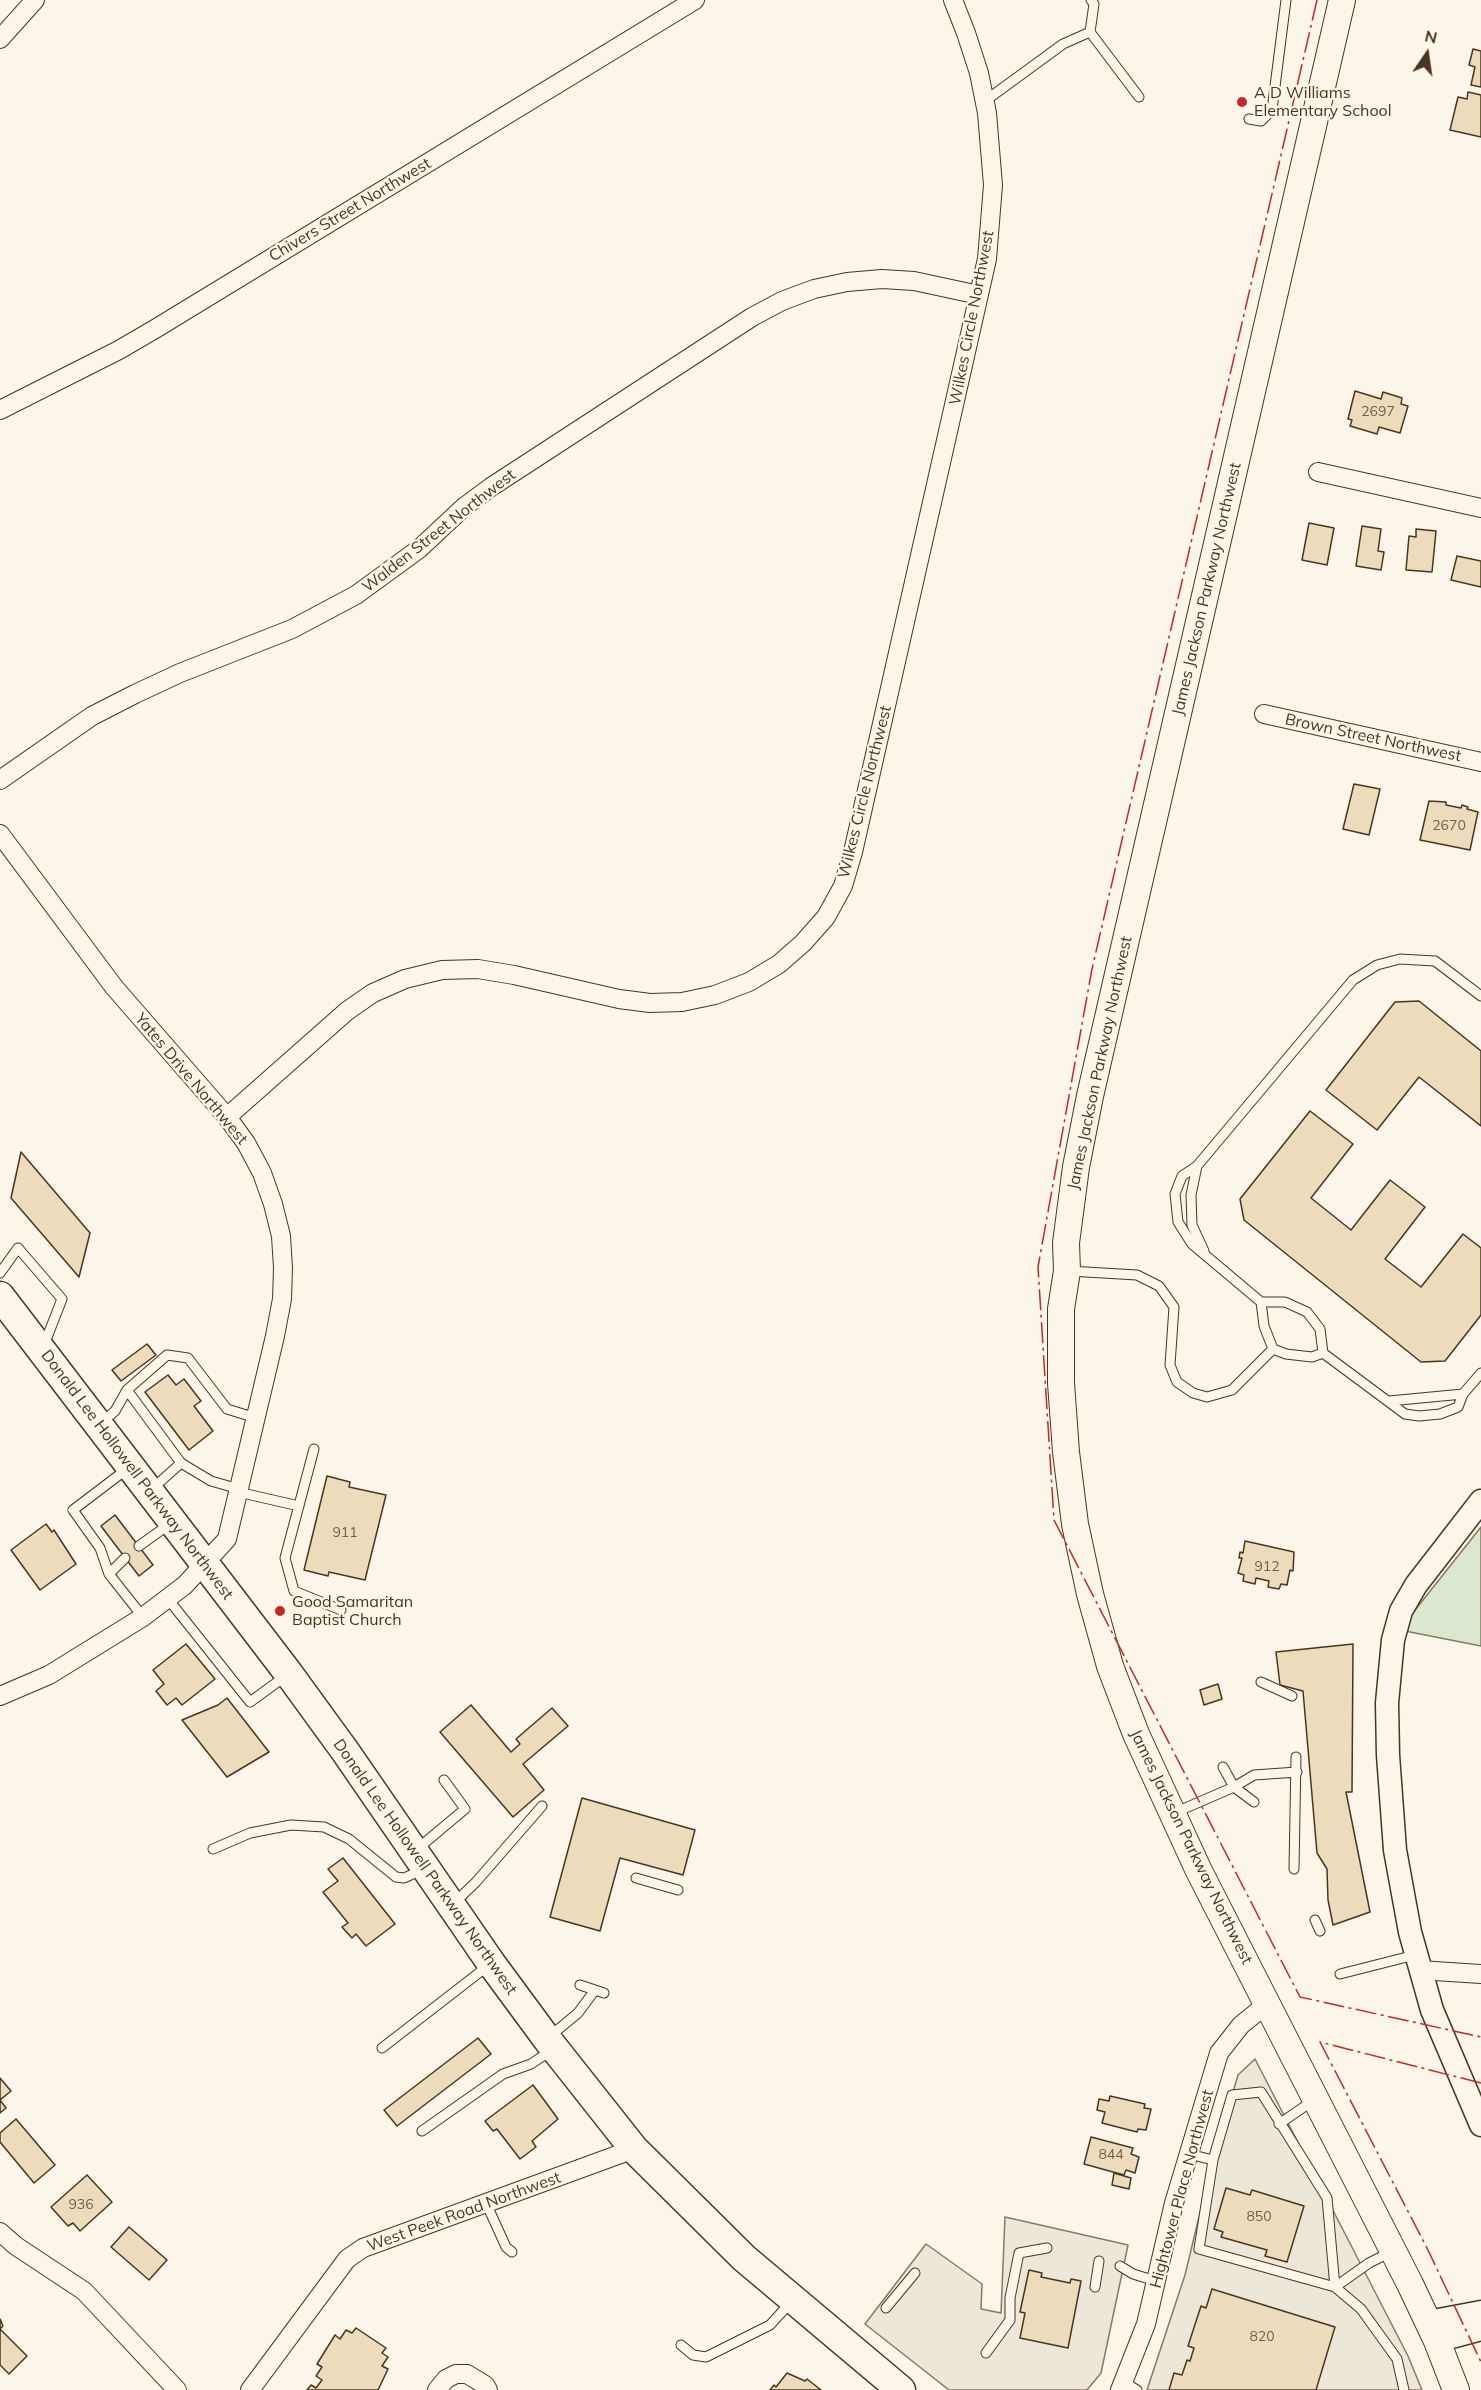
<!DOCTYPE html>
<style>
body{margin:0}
#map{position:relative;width:1481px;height:2390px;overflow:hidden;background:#fbf6e9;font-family:Mulish,sans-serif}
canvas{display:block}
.north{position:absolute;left:1397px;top:24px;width:60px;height:60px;-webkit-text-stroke:4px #fbf6e9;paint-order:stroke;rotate:13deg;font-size:16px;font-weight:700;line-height:24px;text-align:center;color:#4a3520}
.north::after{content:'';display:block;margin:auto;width:21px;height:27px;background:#4a3520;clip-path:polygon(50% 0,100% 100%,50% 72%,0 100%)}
</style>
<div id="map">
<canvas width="1481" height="2390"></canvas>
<div class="north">N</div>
</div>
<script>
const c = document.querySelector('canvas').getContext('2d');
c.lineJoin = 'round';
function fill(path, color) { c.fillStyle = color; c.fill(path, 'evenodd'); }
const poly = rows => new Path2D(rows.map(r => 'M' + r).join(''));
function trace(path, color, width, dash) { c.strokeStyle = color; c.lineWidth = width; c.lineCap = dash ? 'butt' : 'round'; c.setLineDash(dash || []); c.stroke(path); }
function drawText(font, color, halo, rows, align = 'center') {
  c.font = font + ' Mulish,sans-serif'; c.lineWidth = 4.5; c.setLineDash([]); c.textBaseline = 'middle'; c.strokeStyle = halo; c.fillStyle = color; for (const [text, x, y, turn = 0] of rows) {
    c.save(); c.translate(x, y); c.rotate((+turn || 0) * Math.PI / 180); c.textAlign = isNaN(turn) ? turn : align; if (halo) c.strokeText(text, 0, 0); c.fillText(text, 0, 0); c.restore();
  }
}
const green = poly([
 [1481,1527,1481,1646,1400,1630,1400,1629,1481,1527]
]);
fill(green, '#dce7d0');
trace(green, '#887966', 1.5);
const parking = poly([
 [1255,2059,1408,2356,1422,2390,1147,2390,1185,2275,1212,2163,1238,2075,1255,2059],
 [1005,2217,1128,2245,1101,2373,1087,2390,949,2390,865,2324,926,2244,982,2284,981,2309,1001,2313,1005,2217]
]);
fill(parking, '#ede7d9');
trace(parking, '#887966', 1.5);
const building = poly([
 [1473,49,1481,51,1481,87,1471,85,1475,67,1469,65,1473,49],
 [1468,92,1481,95,1481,137,1450,130,1458,97,1467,99,1468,92],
 [1355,391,1381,399,1383,392,1402,398,1401,404,1408,406,1400,433,1379,427,1377,434,1350,426,1352,420,1348,419,1355,391],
 [1309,523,1334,528,1327,565,1302,560,1309,523],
 [1362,526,1381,529,1378,551,1384,552,1381,570,1356,566,1362,526],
 [1416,529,1436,531,1432,572,1406,570,1409,536,1416,537,1416,529],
 [1457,556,1481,561,1481,587,1451,580,1457,556],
 [1354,784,1380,789,1369,835,1343,829,1354,784],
 [1429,801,1446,802,1446,805,1461,808,1462,805,1468,807,1467,809,1478,812,1470,850,1420,840,1429,801],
 [1419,1001,1481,1051,1481,1126,1419,1077,1377,1130,1326,1090,1395,1002,1419,1001],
 [1310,1111,1353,1144,1311,1198,1351,1230,1390,1180,1425,1207,1385,1259,1421,1287,1463,1234,1481,1248,1481,1315,1445,1361,1421,1362,1244,1220,1240,1199,1310,1111],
 [21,1152,90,1233,79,1277,11,1198,21,1152],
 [147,1344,156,1355,121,1381,112,1370,147,1344],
 [168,1375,176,1385,184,1379,201,1401,194,1406,213,1431,189,1450,145,1392,168,1375],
 [327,1476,350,1482,349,1487,386,1495,365,1580,329,1572,328,1576,304,1570,327,1476],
 [115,1515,153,1565,139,1576,101,1526,115,1515],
 [46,1524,52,1532,54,1530,76,1564,40,1590,11,1550,46,1524],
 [1245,1541,1294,1552,1293,1571,1290,1570,1287,1585,1281,1584,1279,1589,1268,1587,1269,1581,1256,1578,1255,1584,1243,1581,1244,1575,1238,1573,1242,1558,1239,1558,1240,1552,1243,1553,1245,1541],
 [186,1644,215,1679,182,1705,176,1698,167,1705,156,1691,164,1684,153,1670,186,1644],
 [1353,1644,1352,1792,1346,1792,1370,1912,1333,1925,1328,1900,1327,1869,1317,1853,1303,1691,1280,1685,1276,1652,1353,1644],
 [1218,1684,1222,1699,1204,1705,1200,1690,1218,1684],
 [227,1698,269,1752,227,1777,182,1720,218,1705,227,1698],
 [471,1705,511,1752,520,1744,516,1739,552,1708,568,1726,523,1764,544,1790,513,1817,440,1732,471,1705],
 [582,1798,695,1830,683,1875,620,1858,600,1931,550,1917,582,1798],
 [343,1858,395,1924,366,1946,356,1934,352,1938,342,1927,348,1923,323,1892,338,1881,328,1869,343,1858],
 [478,2038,491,2054,397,2126,384,2110,478,2038],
 [0,2078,11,2091,0,2100,6,2108,0,2113,0,2078],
 [533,2085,558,2119,532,2141,536,2147,520,2159,497,2129,493,2131,485,2121,533,2085],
 [1110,2096,1145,2104,1144,2108,1151,2109,1146,2130,1138,2129,1137,2132,1102,2123,1105,2112,1097,2110,1099,2099,1109,2101,1110,2096],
 [16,2119,55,2165,34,2183,0,2142,0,2133,16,2119],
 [1091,2137,1133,2148,1131,2154,1139,2157,1135,2173,1126,2170,1124,2175,1084,2164,1091,2137],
 [1114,2173,1131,2178,1129,2189,1112,2185,1114,2173],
 [87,2175,112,2202,80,2231,73,2223,68,2226,51,2207,87,2175],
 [1226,2188,1250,2195,1252,2190,1304,2206,1287,2262,1265,2256,1267,2250,1221,2237,1223,2232,1214,2229,1226,2188],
 [129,2227,167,2260,149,2280,111,2247,129,2227],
 [1029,2270,1042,2273,1041,2277,1070,2283,1071,2279,1081,2281,1068,2348,1020,2338,1025,2313,1020,2312,1029,2270],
 [1212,2289,1335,2327,1316,2390,1169,2390,1174,2373,1182,2375,1187,2360,1190,2361,1194,2348,1188,2346,1201,2306,1206,2308,1212,2289],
 [0,2319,3,2326,0,2329,27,2356,9,2374,0,2365,0,2319],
 [356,2328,386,2348,382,2353,388,2357,382,2366,388,2369,378,2390,307,2390,311,2385,316,2388,322,2380,316,2376,322,2367,317,2364,335,2335,340,2339,346,2330,352,2333,356,2328],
 [787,2373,805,2381,807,2379,821,2390,770,2390,774,2385,776,2387,787,2373]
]);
fill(building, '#ecdcbc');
trace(building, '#4a3520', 1.5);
const service = poly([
 [1091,0,1094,4,1090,32,1139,97],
 [985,101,1063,44,1090,32],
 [1249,119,1261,121,1272,110,1286,0],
 [1197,1166,1191,1195,1192,1225,1204,1251],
 [1069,1271,1137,1275,1159,1286,1174,1307,1170,1365,1177,1382,1193,1393,1207,1397,1232,1390,1273,1349,1264,1326,1261,1302,1192,1244,1178,1222,1175,1194,1182,1176,1197,1166,1353,980,1377,965,1400,959,1435,961,1481,996],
 [0,1273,18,1248,62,1299,44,1345],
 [1261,1302,1285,1302,1307,1312,1320,1329,1323,1353],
 [1273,1349,1286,1354,1312,1357,1323,1353,1405,1414,1419,1416,1440,1414,1458,1407,1463,1394,1481,1373],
 [127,1390,181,1463,211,1481,239,1489],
 [1389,1401,1463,1394],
 [102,1422,115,1411,127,1390,167,1355,188,1358,227,1409,256,1418],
 [314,1449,285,1558,294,1591,341,1610],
 [127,1469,73,1510,100,1548,109,1574,143,1617],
 [152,1489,181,1463],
 [238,1492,299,1506],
 [139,1546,171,1523],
 [109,1574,125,1558],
 [168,1599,250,1702,287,1675],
 [1261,1682,1292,1696],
 [1223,1767,1234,1787,1254,1802],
 [1174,1813,1234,1787,1254,1775,1297,1772],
 [213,1849,250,1833,291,1825,324,1827,349,1839,396,1877,404,1878,422,1870],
 [416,1850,465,1809,444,1780],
 [1294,1869,1296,1757],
 [636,1878,678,1890],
 [453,1904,476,1882,542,1806],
 [1315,1920,1320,1931],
 [1340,1974,1415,1955],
 [580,1985,604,1993],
 [549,2037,578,2013,595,1990],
 [382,2048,489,1965],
 [1261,2092,1327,2198,1335,2287,1199,2249,1213,2160,1232,2095,1261,2092],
 [1279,2124,1314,2100],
 [422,2131,503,2074,531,2064,552,2050],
 [1189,2154,1213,2160],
 [486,2203,506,2247,512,2252],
 [1391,2252,1369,2263,1335,2287,1361,2309,1397,2359,1404,2390],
 [1120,2266,1133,2274,1156,2281],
 [1095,2287,1099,2261],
 [886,2308,915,2273],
 [681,2345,693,2355,706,2357,770,2325,792,2301],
 [986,2353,1010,2320,1010,2298,1019,2253,1047,2248],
 [1124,2382,1137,2390]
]);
const minor = poly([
 [0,39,35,0],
 [0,410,119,350,155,329,695,0],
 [1318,472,1481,508],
 [1264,714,1481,762],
 [0,780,92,716,135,694,180,673,292,629,356,595,419,549,464,507,491,487,752,317,782,301,814,289,847,282,882,279,914,281,979,295],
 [0,834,114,987,227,1117,246,1143,262,1173,273,1204,281,1236,283,1268,282,1299,275,1336,227,1539,185,1585,143,1617,49,1675,0,1696],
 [227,1117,347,1011,373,993,405,979,442,970,478,969,514,975,619,999,650,1003,682,1002,715,995,749,982,779,964,803,943,826,917,843,886,853,852,987,259,993,185,987,113,979,73,966,33,953,0],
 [1419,1970,1481,1974],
 [0,2232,16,2246,84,2291,177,2390],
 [250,2390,347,2259,363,2248,634,2149],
 [437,2390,446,2379,456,2374,467,2374,485,2385,488,2390],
 [1120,2390,1146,2324,1174,2203,1219,2053,1241,2025,1267,2004]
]);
const tertiary = poly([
 [1481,1501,1416,1585,1401,1611,1393,1640,1387,1703,1388,1755,1395,1850,1410,1932,1432,2010,1481,2125],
 [1428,2322,1481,2312],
 [1437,2341,1481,2329]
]);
const secondary = poly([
 [1342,0,1090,1096,1076,1167,1066,1243,1067,1271,1061,1309,1061,1383,1066,1452,1075,1524,1090,1594,1110,1666,1136,1734,1198,1869,1410,2284,1437,2341,1456,2390]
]);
const primary = poly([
 [0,1296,289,1674,345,1751,491,1963,547,2039,634,2149,744,2258,901,2390]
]);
trace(service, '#4a3520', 11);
trace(minor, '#4a3520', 20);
trace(tertiary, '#4a3520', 25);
trace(secondary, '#4a3520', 28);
trace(primary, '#4a3520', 31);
trace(service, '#fbf6e9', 9);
trace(minor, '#fbf6e9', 18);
trace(tertiary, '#fbf6e9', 22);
trace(secondary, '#fbf6e9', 26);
trace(primary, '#fbf6e9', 28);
trace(poly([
 [1317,0,1092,969,1038,1267,1054,1520,1300,1997,1481,2037],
 [1481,2083,1320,2042,1427,2248,1481,2362]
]), '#c62828', 1.5, [21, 4.5, 3, 4.5]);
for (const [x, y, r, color] of [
 [1242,102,6,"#c62828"],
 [280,1611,6,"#c62828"]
]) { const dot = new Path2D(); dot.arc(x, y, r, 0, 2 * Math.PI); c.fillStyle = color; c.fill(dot); trace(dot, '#fbf6e9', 2); }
drawText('14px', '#725f47', null, [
 ["2697",1378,412],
 ["2670",1449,826],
 ["911",345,1533],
 ["912",1267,1567],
 ["844",1111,2155],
 ["936",81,2205],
 ["850",1259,2217],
 ["820",1262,2337]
]);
drawText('16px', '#4a3520', '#fbf6e9', [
 ["A D Williams",1254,93],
 ["Elementary School",1254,111],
 ["Good Samaritan",292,1602],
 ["Baptist Church",292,1620]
], 'left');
drawText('16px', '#4a3520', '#fbf6e9', [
 ["Chivers Street Northwest",350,210,-31],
 ["Wilkes Circle Northwest",972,318,-79],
 ["Walden Street Northwest",439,531,-38],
 ["James Jackson Parkway Northwest",1207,589,-77],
 ["Brown Street Northwest",1373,738,12],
 ["Wilkes Circle Northwest",865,792,-76],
 ["James Jackson Parkway Northwest",1100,1063,-78],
 ["Yates Drive Northwest",191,1079,50],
 ["Donald Lee Hollowell Parkway Northwest",137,1475,53],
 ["James Jackson Parkway Northwest",1191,1847,64],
 ["Donald Lee Hollowell Parkway Northwest",425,1867,55],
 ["Hightower Place Northwest",1182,2189,-75],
 ["West Peek Road Northwest",464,2212,-20]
]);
</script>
